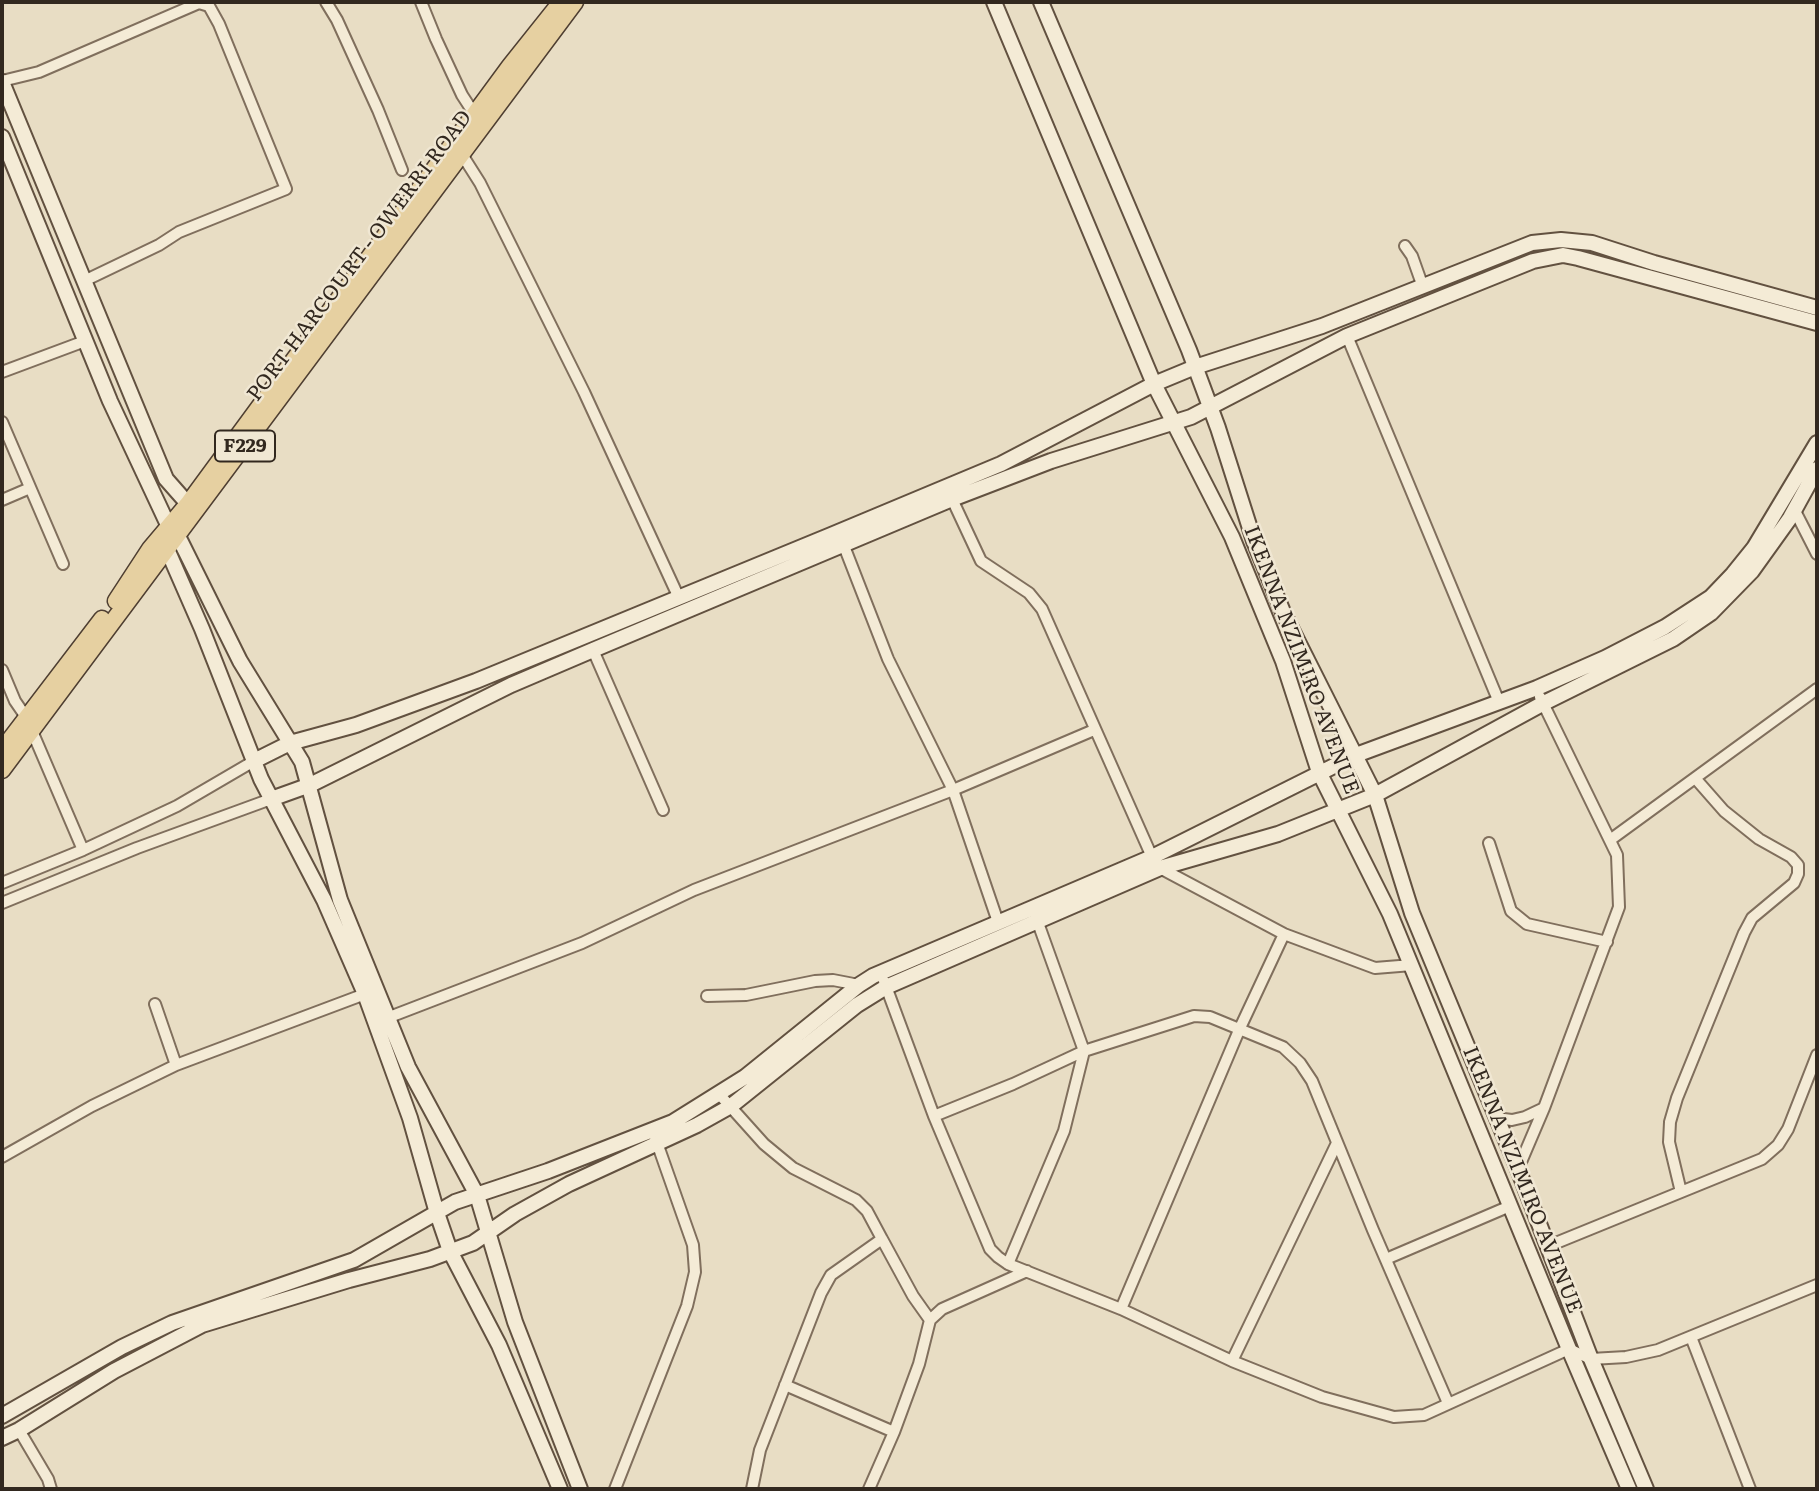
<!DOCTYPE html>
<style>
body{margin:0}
#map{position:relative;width:1819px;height:1491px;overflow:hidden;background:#e8ddc4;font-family:Literata,serif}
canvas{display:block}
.frame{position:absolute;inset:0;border:4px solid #32281f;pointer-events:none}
</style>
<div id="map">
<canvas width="1819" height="1491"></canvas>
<div class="frame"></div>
</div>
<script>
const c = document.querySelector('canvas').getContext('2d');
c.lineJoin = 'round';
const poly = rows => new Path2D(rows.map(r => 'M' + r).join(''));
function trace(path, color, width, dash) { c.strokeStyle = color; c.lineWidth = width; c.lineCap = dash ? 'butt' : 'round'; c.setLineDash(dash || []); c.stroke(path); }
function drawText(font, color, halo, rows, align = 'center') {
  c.font = font + ' Literata,serif'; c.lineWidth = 5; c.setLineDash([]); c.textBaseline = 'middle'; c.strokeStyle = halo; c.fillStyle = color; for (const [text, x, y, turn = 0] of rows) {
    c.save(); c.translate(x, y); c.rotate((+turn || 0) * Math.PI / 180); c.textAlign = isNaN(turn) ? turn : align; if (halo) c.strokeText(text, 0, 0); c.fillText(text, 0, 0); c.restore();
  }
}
const street = poly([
 [326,2,337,20,378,110,402,170],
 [421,2,436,39,462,95,475,115],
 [2,81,39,72,199,3,209,6,219,24,286,189,179,232,159,245,84,281],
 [461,153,480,183,584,392,679,598],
 [1405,246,1412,256,1423,287],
 [1347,336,1499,702],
 [2,372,85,341],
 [2,422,63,564],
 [952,499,981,561,1029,593,1042,609,1152,857],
 [2,500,30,488],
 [1794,509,1817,554],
 [844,546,888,659,953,790,998,922],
 [593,650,663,810],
 [2,670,15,701,26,717,83,850],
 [1610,840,1817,689],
 [1489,843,1511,911,1527,924,1607,942],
 [1160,868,1284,934,1375,968,1412,965],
 [2,883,83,850,177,806,254,761],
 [2,903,137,848,271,799],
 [884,981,934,1116,990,1249,998,1257,1008,1264,1121,1309,1232,1361,1322,1397,1394,1417,1424,1415,1569,1349,1591,1359,1626,1357,1658,1350,1817,1285],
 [707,996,746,995,815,981,833,980,859,985],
 [155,1004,176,1065],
 [387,1018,582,943,694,890,953,790,1094,730],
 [720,1095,764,1144,793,1168,856,1200,867,1211,882,1239],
 [934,1116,1013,1084,1084,1051,1194,1016,1210,1017,1283,1047,1300,1063,1312,1081,1373,1230,1448,1403],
 [1495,1118,1512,1120,1525,1117,1544,1108],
 [2,1157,92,1106,176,1065,365,994],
 [1518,1169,1544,1108,1619,907,1617,855,1540,697],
 [1681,1192,1669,1142,1670,1122,1677,1098,1744,933,1752,918,1794,883,1798,874,1798,865,1791,857,1759,839,1724,811,1695,778],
 [1546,1247,1762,1159,1778,1145,1788,1129,1817,1055],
 [1386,1259,1510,1206],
 [1008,1264,1064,1131,1084,1051,1037,920],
 [1121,1309,1240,1028,1284,934],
 [1691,1337,1750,1489],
 [1232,1361,1337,1143],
 [785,1385,894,1432],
 [19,1430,48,1479,51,1489],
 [615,1489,687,1306,695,1272,693,1245,655,1137],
 [752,1489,760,1450,821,1293,831,1275,882,1239,913,1296,930,1320],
 [869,1489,894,1432,919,1364,930,1320,942,1309,1027,1271]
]);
const secondary = poly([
 [994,2,1154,384,1232,537,1283,661,1319,772,1390,914,1569,1349,1629,1489],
 [1041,2,1189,350,1218,428,1254,541,1283,612,1375,795,1412,913,1518,1169,1591,1359,1646,1489],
 [2,82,166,479,188,504],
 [2,137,110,401,169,527],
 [178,536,240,661,302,762,340,900,408,1067,477,1195,515,1322,580,1489],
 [167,549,202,629,261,779,324,900,365,994,410,1118,437,1213,450,1251,499,1345,560,1489],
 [254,761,290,743,356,725,476,681,831,535,1001,464,1154,384,1195,367,1322,326,1532,243,1561,240,1592,243,1654,263,1817,308],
 [271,799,310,785,511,685,593,650,952,499,1051,461,1191,417,1347,336,1533,261,1563,255,1578,258,1817,323],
 [2,1416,122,1347,172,1323,354,1260,455,1202,548,1171,673,1122,745,1077,859,985,873,976,1152,857,1356,755,1537,688,1605,658,1665,627,1711,597,1733,574,1754,548,1817,443],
 [2,1438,19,1430,114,1371,202,1325,349,1280,430,1259,473,1243,515,1214,569,1184,697,1125,731,1106,857,1005,886,987,1160,868,1278,834,1375,795,1542,704,1673,639,1711,613,1752,571,1790,518,1817,469]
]);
const primary = poly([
 [116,601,150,549,188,504,510,66,561,2],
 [2,750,102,619],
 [2,770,575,2]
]);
trace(street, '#806f5d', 14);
trace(secondary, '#625140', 18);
trace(primary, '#4e3e31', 19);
trace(street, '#f4ebd6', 10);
trace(secondary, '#f4ebd6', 14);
trace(primary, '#e6d0a1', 16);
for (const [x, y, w] of [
 [245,446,60]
]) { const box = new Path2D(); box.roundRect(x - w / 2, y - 15.5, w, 31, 5); c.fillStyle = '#f0e7d3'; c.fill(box); trace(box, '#32281f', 2); }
drawText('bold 19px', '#32281f', null, [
 ["F229",245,446]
]);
drawText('21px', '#32281f', '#f0e7d3', [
 ["PORT HARCOURT - OWERRI ROAD",360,256,-53],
 ["IKENNA NZIMIRO AVENUE",1301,660,69],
 ["IKENNA NZIMIRO AVENUE",1522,1180,68]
]);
</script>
